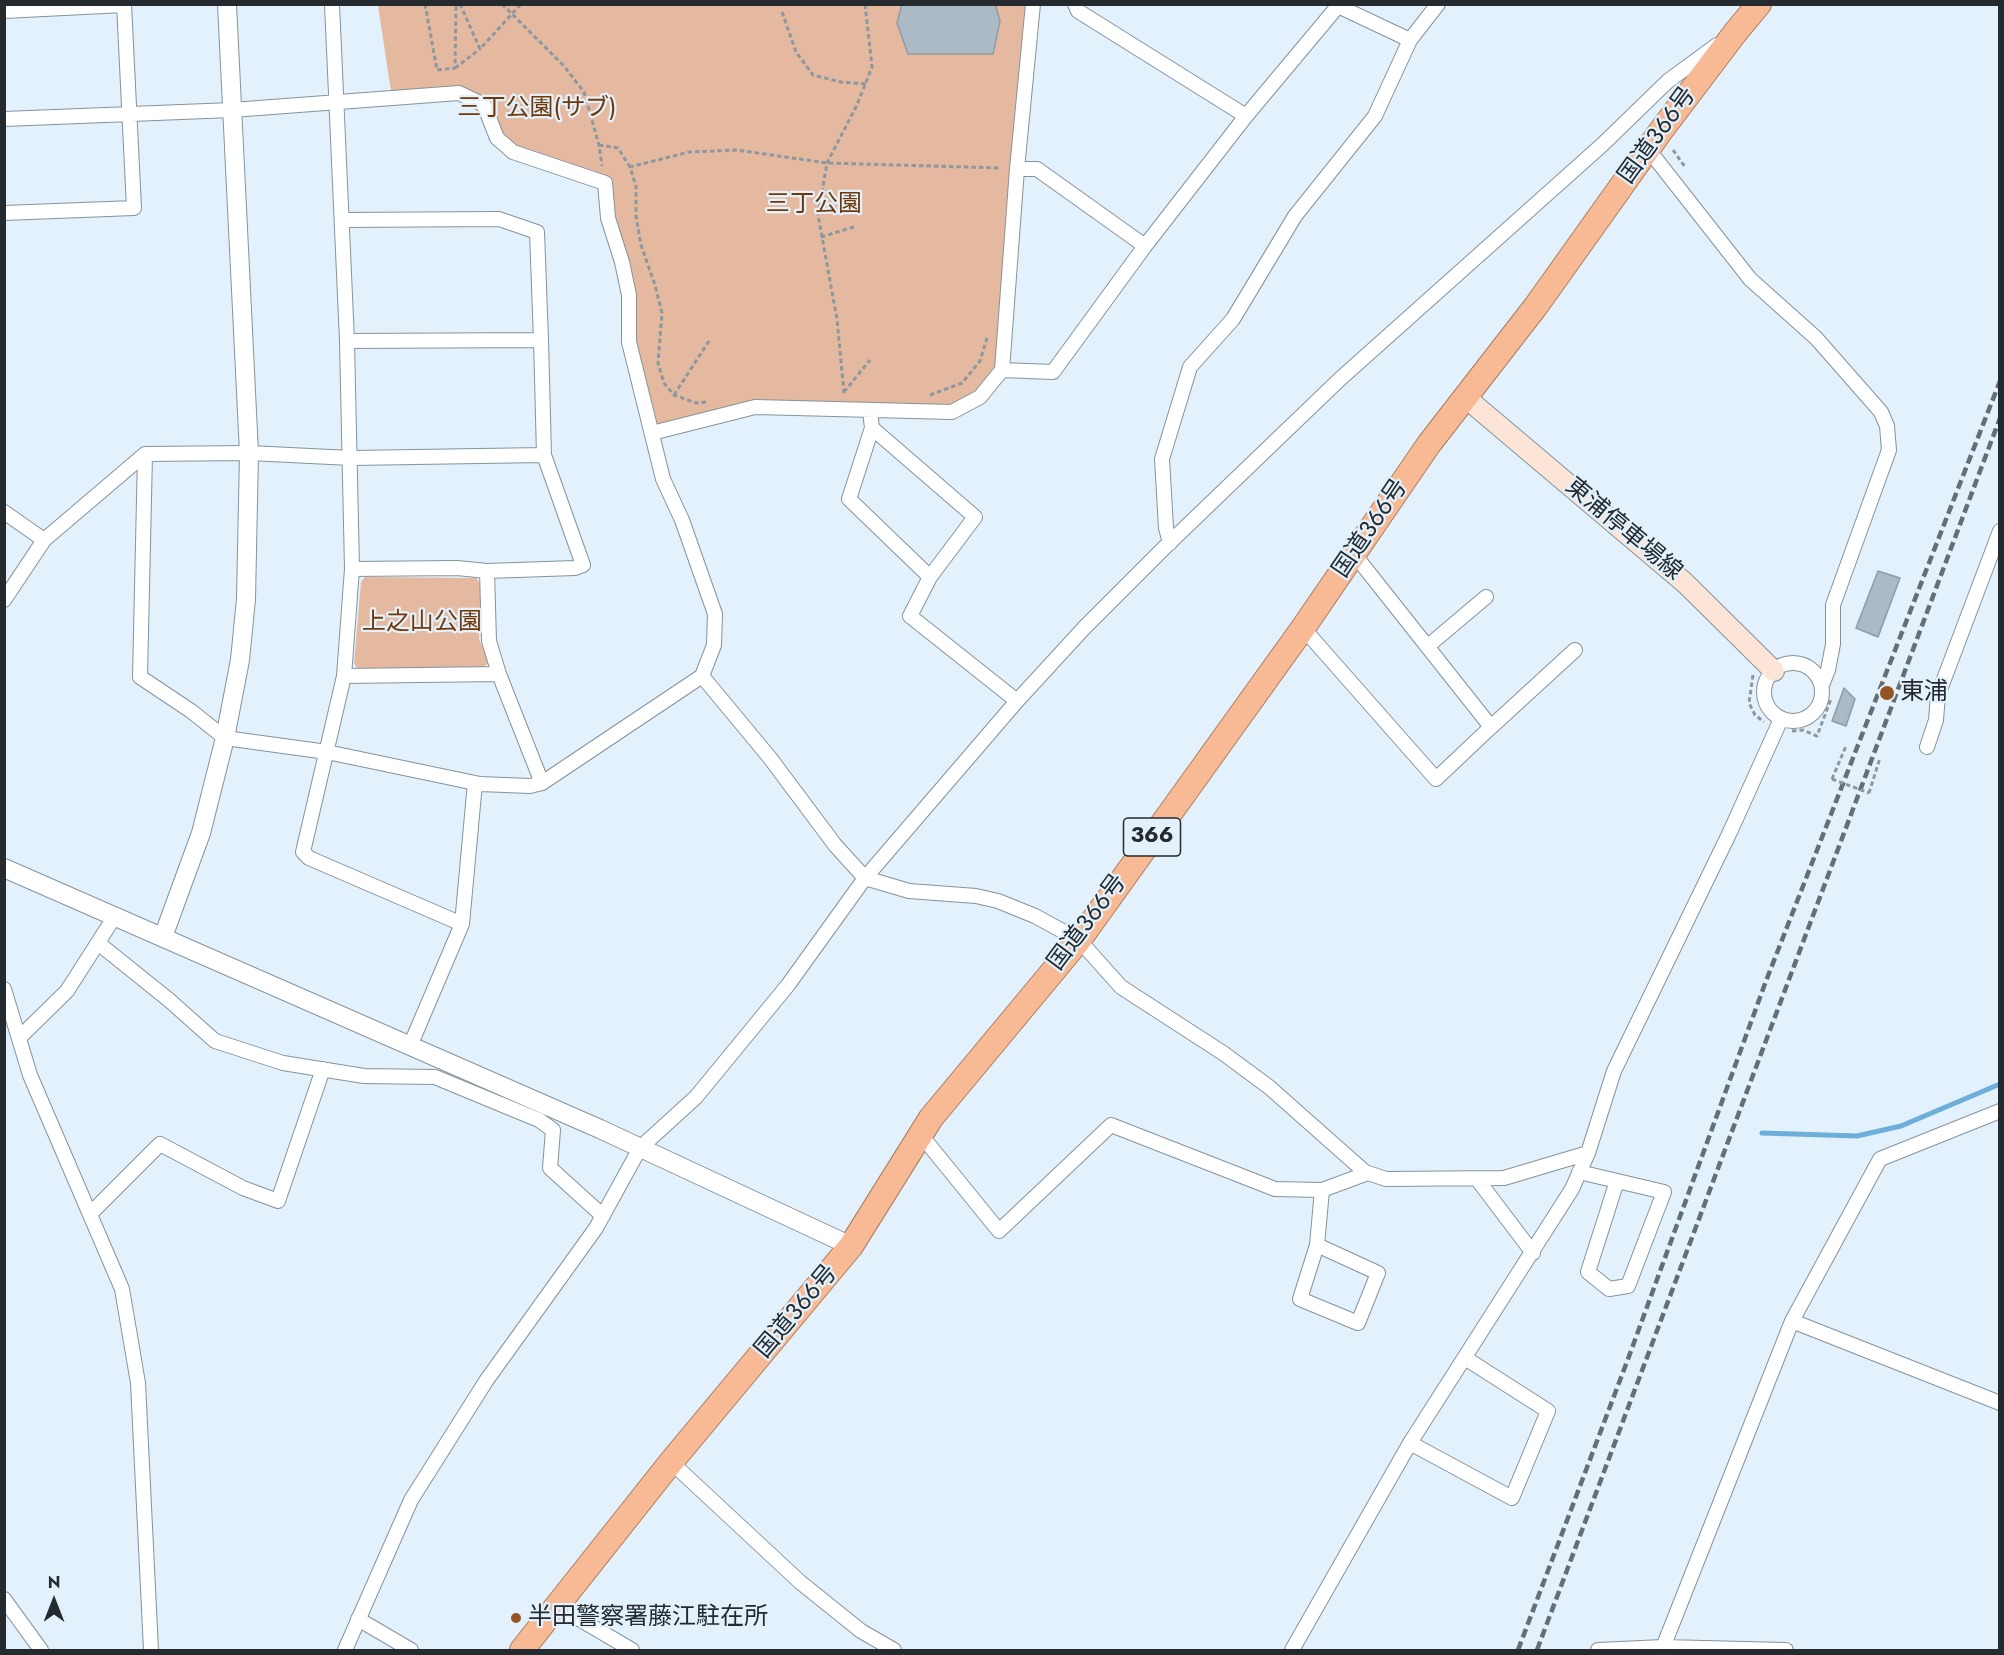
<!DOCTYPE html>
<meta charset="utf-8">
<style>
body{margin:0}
#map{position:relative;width:2004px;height:1655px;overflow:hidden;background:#e2f1fc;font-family:Jost,sans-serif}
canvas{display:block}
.frame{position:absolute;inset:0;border:6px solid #242a2e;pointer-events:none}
.north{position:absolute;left:24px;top:1571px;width:60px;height:60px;-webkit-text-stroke:4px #e2f1fc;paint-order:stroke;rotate:0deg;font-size:16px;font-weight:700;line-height:24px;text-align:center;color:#242a2e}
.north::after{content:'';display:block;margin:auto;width:21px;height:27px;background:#242a2e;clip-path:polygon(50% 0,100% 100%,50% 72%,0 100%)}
</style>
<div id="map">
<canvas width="2004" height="1655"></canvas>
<div class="frame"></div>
<div class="north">N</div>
</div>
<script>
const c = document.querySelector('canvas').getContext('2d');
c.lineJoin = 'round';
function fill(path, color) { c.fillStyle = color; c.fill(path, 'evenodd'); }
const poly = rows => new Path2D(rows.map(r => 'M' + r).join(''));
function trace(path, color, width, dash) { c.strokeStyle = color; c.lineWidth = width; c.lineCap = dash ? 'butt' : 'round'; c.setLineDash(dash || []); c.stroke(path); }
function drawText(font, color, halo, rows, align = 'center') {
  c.font = font + ' Jost,"Noto Sans JP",sans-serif'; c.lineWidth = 4.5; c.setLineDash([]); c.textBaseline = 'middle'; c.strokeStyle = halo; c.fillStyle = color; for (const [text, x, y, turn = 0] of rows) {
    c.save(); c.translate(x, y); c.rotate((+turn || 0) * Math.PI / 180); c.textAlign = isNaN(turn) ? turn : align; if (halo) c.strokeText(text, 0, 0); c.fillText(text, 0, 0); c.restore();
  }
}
fill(poly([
 [378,5,1033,5,1002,370,952,412,755,407,652,433,605,184,513,152,484,105,459,93,392,98],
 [365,577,476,578,481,584,479,639,489,663,483,667,358,670,354,663,361,582]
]), '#e5b99f');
trace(poly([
 [1762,1133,1857,1136,1901,1126,2000,1084]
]), '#6daedb', 5);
const building = poly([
 [902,4,995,4,1000,21,993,54,908,54,897,23,902,4],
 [1878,571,1900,578,1878,637,1856,628,1878,571],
 [1844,688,1855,699,1846,726,1832,721,1844,688]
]);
fill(building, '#abbac4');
trace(building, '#8e9ca7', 1.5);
const minor = poly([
 [332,4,347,341,352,569,344,676,303,852,309,858,462,924],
 [1075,4,1078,11,1246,116],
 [4,11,124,5],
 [4,119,232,110,459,93,484,105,497,138,513,152,605,183,608,218,622,262,629,295,629,342,663,479,682,520,715,614,714,645,702,676,542,783,530,786,480,784,327,752,225,738,191,711,140,677,145,454,249,453,351,458,544,455],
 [1648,149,1750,279,1816,338,1881,412,1887,426,1889,450,1833,605,1833,644,1828,670,1822,685],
 [1017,169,1037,169,1145,246],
 [4,213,134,208,124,4],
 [342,220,499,219,537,232,541,340],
 [347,341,541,340,544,455,583,565,575,568,487,571,457,568,352,569],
 [1002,370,1053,372,1145,246,1246,116,1338,6,1410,40],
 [870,411,872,428,849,499,930,577,910,616,1017,701],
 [872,428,975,517,930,577],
 [652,433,755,407,952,412,980,397,1002,370,1017,169,1033,4],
 [4,512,44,540],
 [1170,543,1166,528,1162,459,1190,367,1233,319,1295,216,1375,116,1410,40,1438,4],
 [487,571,489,641,499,674,542,783],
 [4,600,44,540,145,454],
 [1303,628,1436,779,1491,727,1354,554],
 [1428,646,1486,597],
 '1764 692a29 29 0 1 1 58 0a29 29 0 1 1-58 0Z',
 [344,676,499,674],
 [702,676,770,758,835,845,865,878,909,891,976,896,998,901,1035,916,1079,940,1121,987,1223,1053,1269,1087,1365,1172,1386,1179,1504,1178,1588,1153],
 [1491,727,1575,650],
 [1927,747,1936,720,1938,695,2000,531],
 [98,943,169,1000,215,1041,283,1063,364,1076,435,1077,539,1120,553,1130,550,1168,603,1216],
 [4,989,30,1075,122,1289,138,1383,151,1650],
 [19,1038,67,991,115,916],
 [410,1046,462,924,475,783],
 [921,1135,999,1231,1111,1125,1275,1189,1322,1190],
 [1579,1172,1664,1192,1628,1286,1609,1289,1588,1272,1617,1181],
 [1477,1179,1533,1253],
 [90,1214,160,1144,243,1188,278,1201,323,1069],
 [1317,1245,1378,1273,1358,1323,1300,1299,1317,1245,1322,1190,1368,1173],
 [1792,1321,2000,1403],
 [1410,1443,1512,1498,1548,1411,1465,1358],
 [671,1462,800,1582,861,1631,894,1650],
 [4,1599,41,1650],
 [557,1606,632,1650],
 [358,1619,411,1650],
 [345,1650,411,1500,486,1381,596,1228,640,1148,696,1097,788,985,865,878,1017,701,1084,628,1164,548,1340,379,1602,145,1668,81,1717,45],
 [1292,1650,1410,1443,1572,1189,1588,1153,1614,1071,1730,832,1781,719],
 [1598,1650,1663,1647,1786,1650],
 [1662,1650,1792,1321,1880,1159,2000,1111]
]);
const tertiary = poly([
 [4,868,600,1129,851,1246],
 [163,937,201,833,225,738,240,660,246,599,249,453,227,4]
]);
const secondary = poly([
 [1465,397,1685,583,1774,671]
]);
const trunk = poly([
 [522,1650,671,1462,851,1246,931,1118,1079,940,1303,628,1429,444,1536,306,1660,132,1735,33,1759,4]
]);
trace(minor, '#85939d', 16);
trace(tertiary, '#85939d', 20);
trace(secondary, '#85939d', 22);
trace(trunk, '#ac7d5f', 26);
trace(poly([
 [425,4,437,70,455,68,456,4],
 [460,4,480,49,521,4],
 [502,4,564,66,584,92,599,145,602,166],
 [782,12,796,52,813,75,841,82,866,84],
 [455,68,480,49],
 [599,145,618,148,630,167],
 [1673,150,1685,167],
 [821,237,854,227],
 [844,392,870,360],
 [844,393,837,319,818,215,827,163,857,105,872,67,865,4],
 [674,395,709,341],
 [930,395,962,383,980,361,987,338],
 [706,402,696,403,674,395,664,383,658,363,662,313,655,285,641,245,636,216,636,186,630,167,689,152,737,150,827,163,1001,168],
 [1753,675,1749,703,1755,715,1764,722],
 [1792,731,1803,730,1817,736,1831,699],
 [1832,779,1846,746],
 [1869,793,1880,758]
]), '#8d979f', 3, [4.5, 3]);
trace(minor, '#fff', 14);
trace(tertiary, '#fff', 18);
trace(secondary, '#fce5d7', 20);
trace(trunk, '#f7ba94', 24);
trace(poly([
 [1518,1650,1628,1359,1766,981,2000,381],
 [1537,1650,2000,418]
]), '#646e74', 4.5, [9, 4.5]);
trace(poly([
 [1832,779,1869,793]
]), '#8d979f', 3, [4.5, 3]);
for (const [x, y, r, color] of [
 [1887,693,8,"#965323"],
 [516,1618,6,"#965323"]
]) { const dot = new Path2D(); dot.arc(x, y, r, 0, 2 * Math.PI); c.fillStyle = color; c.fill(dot); trace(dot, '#e2f1fc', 2); }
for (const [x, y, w] of [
 [1152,837,57]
]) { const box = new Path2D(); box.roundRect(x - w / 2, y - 19, w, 38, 4.5); c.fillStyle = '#e2f1fc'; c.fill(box); trace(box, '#242a2e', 1.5); }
drawText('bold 22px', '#242a2e', null, [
 ["366",1152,837]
]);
drawText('24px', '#723808', '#e2f1fc', [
 ["三丁公園(サブ)",537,109],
 ["三丁公園",814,205],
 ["上之山公園",422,623]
]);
drawText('24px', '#242a2e', '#e2f1fc', [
 ["国道366号",1658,136,-54],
 ["国道366号",1371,529,-56],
 ["東浦停車場線",1623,530,40],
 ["国道366号",1088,923,-53],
 ["国道366号",797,1312,-50]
]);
drawText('24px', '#242a2e', '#e2f1fc', [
 ["東浦",1900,693],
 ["半田警察署藤江駐在所",528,1618]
], 'left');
</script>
